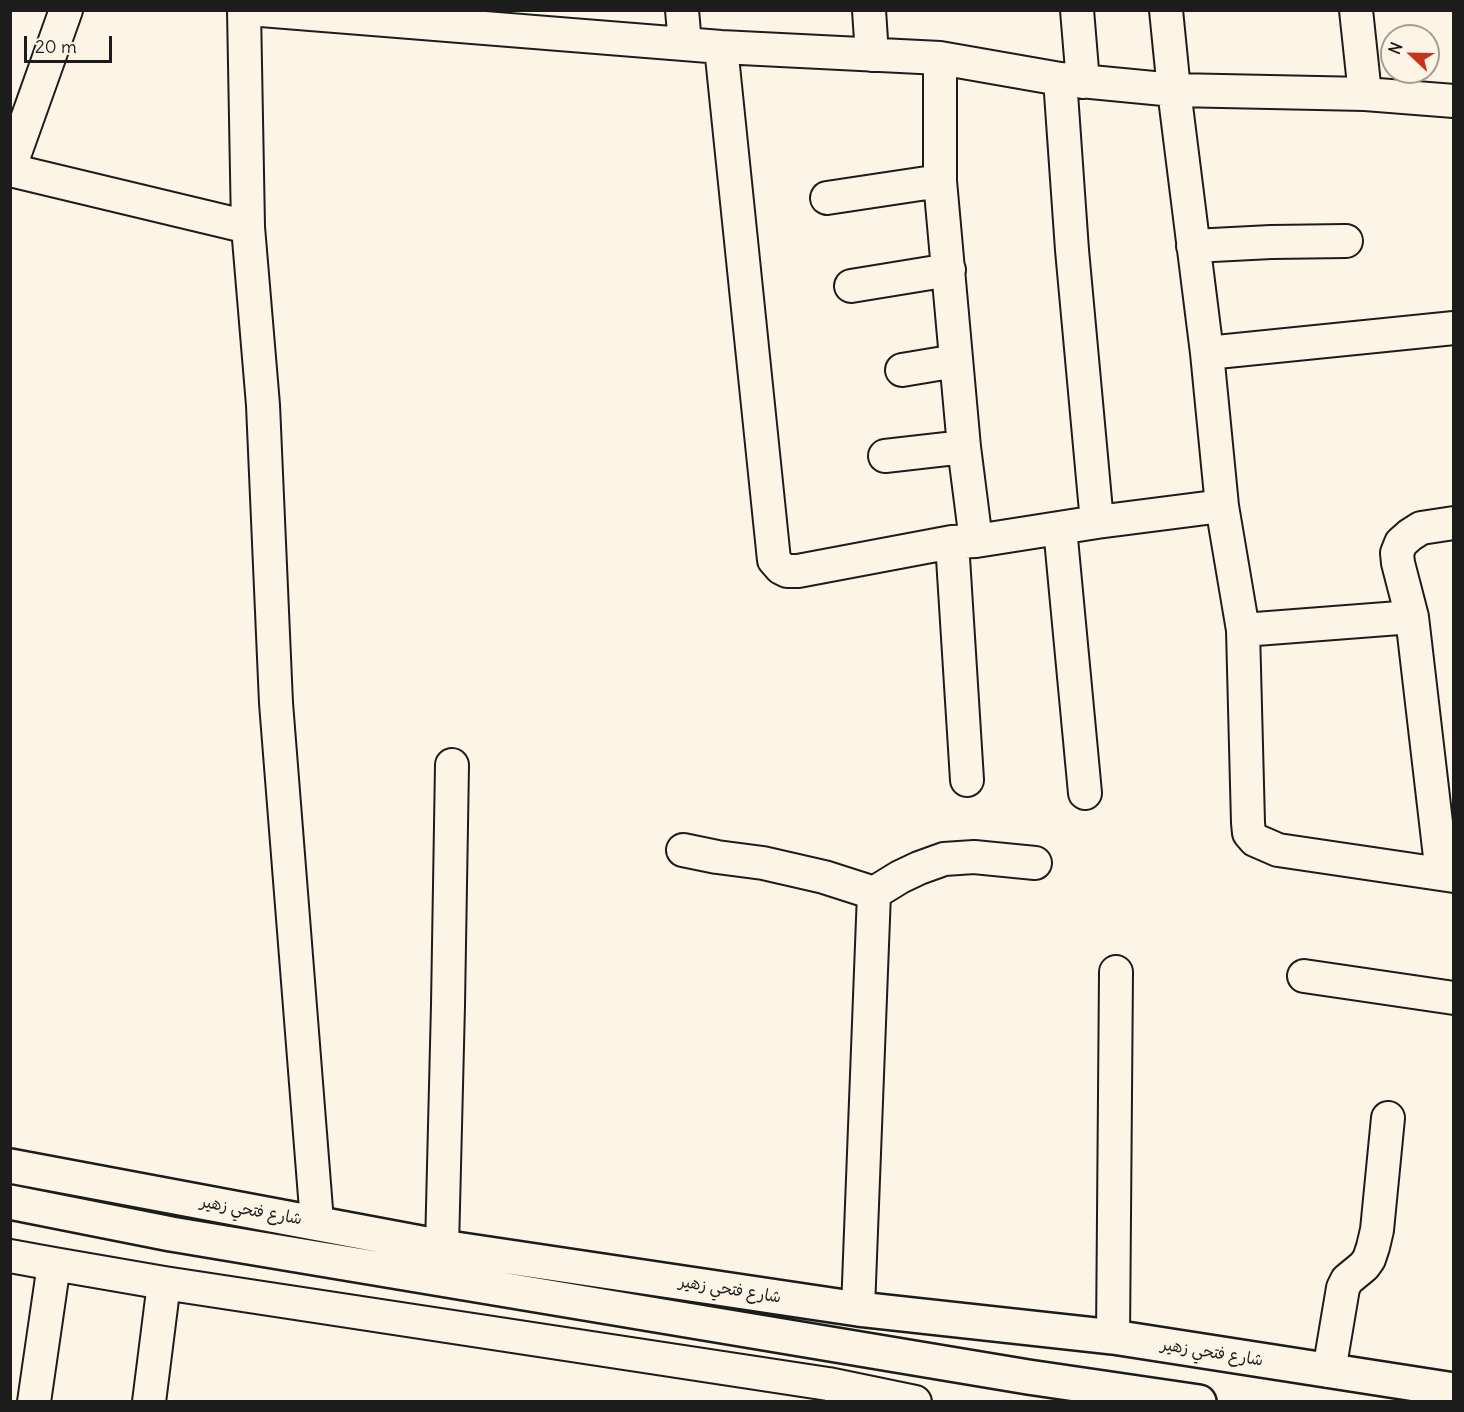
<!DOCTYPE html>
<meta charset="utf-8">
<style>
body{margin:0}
#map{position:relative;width:1464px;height:1412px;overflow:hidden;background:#fcf5e5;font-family:Delius,sans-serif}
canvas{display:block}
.frame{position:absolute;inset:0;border:12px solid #1c1c1c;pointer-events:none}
.north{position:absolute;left:1380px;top:24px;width:60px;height:60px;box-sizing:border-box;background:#fcf5e5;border:2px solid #a29e95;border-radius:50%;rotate:292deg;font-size:16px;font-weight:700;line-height:24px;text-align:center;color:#1c1c1c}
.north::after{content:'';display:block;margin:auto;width:21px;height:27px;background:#c8321e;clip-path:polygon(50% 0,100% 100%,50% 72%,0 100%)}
.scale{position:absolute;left:24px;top:36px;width:88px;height:27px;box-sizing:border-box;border:3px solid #1c1c1c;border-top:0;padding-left:8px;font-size:18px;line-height:21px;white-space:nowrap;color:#1c1c1c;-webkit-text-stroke:4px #fcf5e5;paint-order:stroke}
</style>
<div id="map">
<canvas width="1464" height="1412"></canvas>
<div class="frame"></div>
<div class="north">N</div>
<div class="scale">20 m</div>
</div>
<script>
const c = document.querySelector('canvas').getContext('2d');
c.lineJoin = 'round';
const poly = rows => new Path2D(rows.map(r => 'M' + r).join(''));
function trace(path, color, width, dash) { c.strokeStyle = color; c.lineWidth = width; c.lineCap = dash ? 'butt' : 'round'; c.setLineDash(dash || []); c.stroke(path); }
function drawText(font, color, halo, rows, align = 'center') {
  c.font = font + ' Delius,"Playpen Sans Arabic",sans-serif'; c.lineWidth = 5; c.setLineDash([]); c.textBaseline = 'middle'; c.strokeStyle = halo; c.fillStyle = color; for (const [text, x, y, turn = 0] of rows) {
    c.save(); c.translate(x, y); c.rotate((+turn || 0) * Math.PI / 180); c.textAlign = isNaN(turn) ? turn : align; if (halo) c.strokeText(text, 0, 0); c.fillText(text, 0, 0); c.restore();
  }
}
const minor = poly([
 [244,10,248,227,263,405,276,703,317,1222],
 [261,10,721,47,940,58,1060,79,1174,90,1365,94,1454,101],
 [682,10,685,44],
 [869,10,872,55],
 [1077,10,1083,82],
 [1166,10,1174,90,1207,353,1222,506,1243,630,1248,823,1249,833,1255,840,1278,850,1454,876],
 [1356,10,1365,94],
 [721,47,774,560,781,568,787,571,798,571,952,542,976,541,1097,522,1222,506],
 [940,58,940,181,964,447,976,541],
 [1060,79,1072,250,1097,522],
 [10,167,66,10],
 [10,170,248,227],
 [827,198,940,181],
 [1193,246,1271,242,1346,241],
 [851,286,949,270],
 [1207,353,1454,328],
 [902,370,956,361],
 [885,456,964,447],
 [1060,528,1085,793],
 [952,542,967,780],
 [1243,630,1412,617],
 [683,850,717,857,763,863,824,877,874,893,900,877,919,868,944,859,974,857,1035,863],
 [1442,874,1412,617,1398,563,1397,553,1401,543,1410,535,1421,528,1454,523],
 [1304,976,1454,998],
 [442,1247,448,1005,452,765],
 [10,1256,54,1264,164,1283,828,1384,915,1402],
 [858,1309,874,893],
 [1113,1337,1116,972],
 [1329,1371,1343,1288,1347,1280,1364,1266,1369,1259,1373,1247,1377,1230,1388,1118],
 [34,1402,54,1264],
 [149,1402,164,1283]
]);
const tertiary = poly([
 [10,1166,442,1247,858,1309,1113,1337,1454,1390],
 [10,1202,171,1234,1028,1377,1199,1402]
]);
trace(minor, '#1c1c1c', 36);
trace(tertiary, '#1c1c1c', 38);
trace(minor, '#fcf5e5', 32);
trace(tertiary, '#fcf5e5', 33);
drawText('16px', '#1c1c1c', '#fcf5e5', [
 ["شارع فتحي زهير",251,1211,10],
 ["شارع فتحي زهير",730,1290,9],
 ["شارع فتحي زهير",1212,1353,9]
]);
</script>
